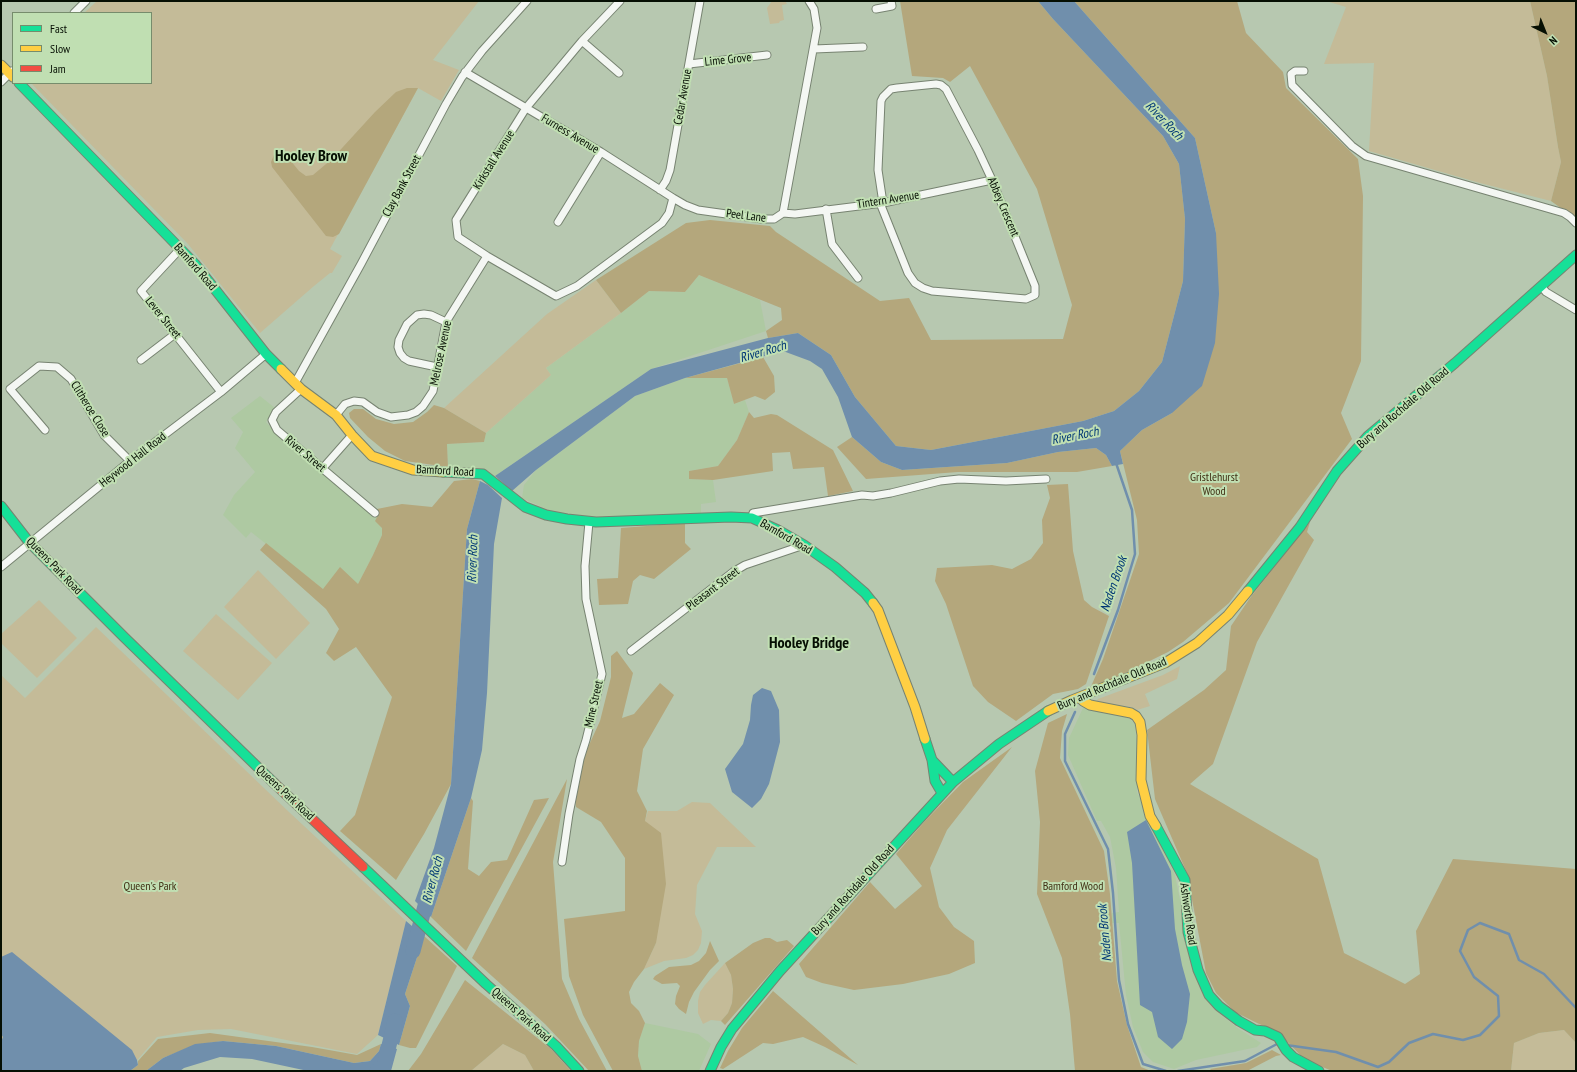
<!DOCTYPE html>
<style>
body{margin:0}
#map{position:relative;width:1577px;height:1072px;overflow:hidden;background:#b7c8b0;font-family:"PT Sans Narrow",sans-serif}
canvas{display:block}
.frame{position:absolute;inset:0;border:2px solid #060f03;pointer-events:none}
.legend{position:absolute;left:12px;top:12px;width:140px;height:72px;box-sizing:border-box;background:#c0dfb2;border:1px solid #768c6c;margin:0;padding:5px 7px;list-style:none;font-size:12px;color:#060f03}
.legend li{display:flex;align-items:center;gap:8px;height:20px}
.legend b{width:20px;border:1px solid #768c6c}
.north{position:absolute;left:1525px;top:12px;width:40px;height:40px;-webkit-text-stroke:3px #c0dfb2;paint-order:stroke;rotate:137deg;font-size:11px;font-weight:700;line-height:16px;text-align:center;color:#060f03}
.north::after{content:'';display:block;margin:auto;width:14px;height:18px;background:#060f03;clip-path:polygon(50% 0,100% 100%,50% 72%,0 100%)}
</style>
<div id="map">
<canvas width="1577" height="1072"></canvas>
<div class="frame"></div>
<ul class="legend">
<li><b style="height:5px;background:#16e098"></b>Fast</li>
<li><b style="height:5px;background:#ffcf43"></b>Slow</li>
<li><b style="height:5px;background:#f24e42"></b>Jam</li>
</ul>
<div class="north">N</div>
</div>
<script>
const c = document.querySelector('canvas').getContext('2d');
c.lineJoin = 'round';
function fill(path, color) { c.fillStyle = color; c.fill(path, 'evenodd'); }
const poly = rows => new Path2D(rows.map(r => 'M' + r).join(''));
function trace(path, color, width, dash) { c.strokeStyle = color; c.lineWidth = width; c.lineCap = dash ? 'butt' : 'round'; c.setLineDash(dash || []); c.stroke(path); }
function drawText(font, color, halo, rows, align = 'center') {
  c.font = font + ' "PT Sans Narrow",sans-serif'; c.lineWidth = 4; c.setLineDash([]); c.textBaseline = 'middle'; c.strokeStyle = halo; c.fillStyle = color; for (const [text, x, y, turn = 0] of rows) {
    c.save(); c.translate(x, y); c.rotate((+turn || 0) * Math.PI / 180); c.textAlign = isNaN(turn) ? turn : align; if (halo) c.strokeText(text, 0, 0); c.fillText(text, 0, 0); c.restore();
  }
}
fill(poly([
 [699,275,760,300,766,331,651,369,495,476,473,468,448,467,447,444,484,442,486,433,551,375,546,368,621,313,649,291,685,292],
 [685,378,727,378,734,404,745,400,749,412,737,440,718,466,689,471,689,479,713,480,716,502,701,504,701,515,568,519,522,498,524,485,536,470,635,396],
 [260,396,275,408,266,422,274,431,316,469,378,515,382,528,382,535,373,555,358,584,323,589,251,532,246,538,223,515,234,495,255,472,235,448,243,432,231,418],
 [1083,708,1128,717,1135,724,1137,748,1137,792,1175,875,1194,971,1206,996,1221,1015,1239,1029,1261,1043,1257,1047,1196,1060,1174,1069,1153,1062,1143,1052,1133,1027,1126,995,1119,923,1112,923,1112,913,1119,912,1116,868,1110,837,1101,821,1097,821,1068,755,1069,738],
 [645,1023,698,1034,711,1044,699,1071,642,1071,638,1056,639,1041]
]), '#aec9a2');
fill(poly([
 [97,1,479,1,433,60,459,70,441,101,418,88,330,249,342,256,332,273,330,273,314,286,260,333,188,244,31,83,151,83,151,13,84,13],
 [772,1,785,1,787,4,782,5,784,20,780,21,779,23,770,24,767,8],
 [1326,1,1530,1,1547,76,1558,147,1561,162,1551,201,1480,183,1369,151,1374,63,1324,64,1346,7],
 [596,280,621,313,546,368,551,375,486,433,444,408,547,314],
 [258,570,310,623,276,659,224,607],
 [39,600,77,638,37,678,1,643,1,634],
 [216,614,272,663,238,700,183,651],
 [96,627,289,812,406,921,378,1035,357,1054,231,1029,198,1030,157,1037,128,1071,1,1071,1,675,25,698],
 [1180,666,1177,679,1145,694,1150,706,1137,710,1134,708,1126,706,1100,704,1096,702,1098,699,1163,675],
 [692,802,710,803,756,847,717,847,697,885,695,914,702,931,701,943,698,950,693,955,686,958,664,961,644,969,656,943,645,821,648,811,677,811],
 [725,963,731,975,733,989,732,1003,728,1013,721,1021,711,1020,703,1024,698,1013,698,1001,700,992,705,985],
 [1564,1030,1576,1043,1576,1071,1511,1071,1514,1043,1539,1033],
 [503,1044,525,1055,534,1071,471,1071]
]), '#c4bb98');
fill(poly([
 [900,1,1038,1,1053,19,1163,136,1179,164,1185,219,1183,281,1162,362,1139,391,1114,411,1083,421,931,450,896,446,855,397,831,355,798,333,768,338,766,331,782,320,781,308,699,275,685,292,649,291,621,313,596,280,686,223,710,220,770,226,776,232,880,301,909,298,931,340,1063,339,1072,305,1037,189,970,66,950,82,943,78,912,76],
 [1074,1,1237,1,1246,33,1283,72,1286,88,1358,159,1363,196,1361,361,1341,413,1352,439,1229,603,1183,642,1168,652,1089,691,1103,659,1139,554,1137,520,1120,451,1142,430,1172,413,1216,233,1195,138],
 [1530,1,1576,1,1576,219,1551,201,1561,162,1558,147,1547,76],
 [407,88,418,88,339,234,333,237,326,236,272,167,271,162,274,155,280,152,286,155,299,171,306,176,313,175,332,159,375,112,396,92],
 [763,357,774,376,775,392,765,400,755,396,734,404,727,378,685,378],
 [434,405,444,408,486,433,484,442,447,444,448,467,405,461,385,451,368,437,350,418,349,413,354,409,363,409,376,419,394,424,413,422,427,412],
 [749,412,754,418,771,414,777,415,833,450,853,491,828,496,824,467,793,469,790,452,772,453,773,471,713,480,689,479,689,471,718,466,737,440],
 [852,437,881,462,902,470,1007,463,1058,452,1096,448,1106,455,1112,466,1077,472,958,472,866,479,837,447],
 [472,479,480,481,467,529,451,784,424,834,396,880,340,831,355,815,392,697,356,647,334,661,326,653,339,629,326,609,260,550,266,543,323,589,340,567,358,584,373,555,382,535,382,528,375,521,378,515,377,509,402,504,432,507,454,481],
 [1068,484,1073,551,1084,600,1092,607,1109,616,1086,684,1078,689,1053,694,1016,721,988,702,973,686,946,604,935,581,937,568,992,565,1012,569,1031,559,1043,543,1042,520,1050,498,1047,485],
 [1310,522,1307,532,1314,540,1257,642,1213,764,1190,784,1318,859,1344,953,1405,984,1420,974,1416,931,1453,859,1576,869,1576,1043,1564,1030,1539,1033,1514,1043,1511,1071,1332,1071,1304,1059,1278,1032,1257,1023,1235,1012,1216,993,1206,973,1187,873,1155,799,1147,730,1204,690,1226,670,1231,626,1250,598],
 [685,523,685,543,691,549,654,579,640,575,633,581,628,604,599,605,597,579,618,578,621,528],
 [617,651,633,673,622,718,634,714,660,683,674,695,643,749,637,791,647,811,645,821,661,833,666,884,656,943,644,969,634,982,629,992,631,1003,639,1011,645,1023,639,1041,638,1056,642,1071,613,1071,583,1015,569,976,564,919,625,911,625,858,601,822,576,807,575,799,584,756,600,721,611,677,611,656],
 [1067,714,1062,731,1060,758,1104,851,1110,894,1117,981,1127,1025,1141,1067,1151,1071,1075,1071,1070,1014,1062,958,1037,894,1040,822,1035,771,1048,723],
 [1012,747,947,830,930,868,939,907,954,927,974,941,975,963,949,974,903,984,854,990,822,983,806,977,799,964,870,882,895,909,922,886,896,854,926,820,963,782],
 [567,779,553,862,562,979,579,1019,607,1071,589,1071,545,1024,472,958],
 [471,798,473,801,468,869,479,876,491,862,507,860,534,800,549,798,466,951,431,917],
 [424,936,457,966,416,1048,410,1048,399,1045,410,1006,405,994],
 [765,938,770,938,777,942,787,940,794,946,725,1025,721,1021,728,1013,732,1003,733,989,731,975,725,963,753,943],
 [710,941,719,961,710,970,694,992,689,1002,686,1014,679,1009,675,1004,676,996,680,986,677,983,662,984,653,979,655,976,669,967,691,965,699,961,706,953],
 [465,980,551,1049,571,1071,534,1071,525,1055,503,1044,471,1071,408,1071,421,1054],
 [773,991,858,1065,825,1047,803,1037,773,1044,763,1043,723,1069,720,1068,728,1051,742,1028],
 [210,1033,312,1047,357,1055,381,1044,379,1051,370,1061,354,1063,276,1046,223,1041,195,1045,163,1058,146,1071,130,1071,138,1065,138,1061,158,1039],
 [1272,1050,1281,1055,1276,1056,1247,1071,1212,1071,1210,1069,1246,1063]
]), '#b4a77c');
fill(poly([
 [1038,1,1074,1,1195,138,1216,233,1219,294,1215,343,1202,386,1172,413,1142,430,1120,451,1123,464,1112,466,1106,455,1096,448,1058,452,1007,463,902,470,881,462,852,437,838,397,822,369,810,361,783,351,685,378,635,396,536,470,512,491,495,476,651,369,768,338,798,333,831,355,855,397,896,446,931,450,1083,421,1114,411,1139,391,1162,362,1183,281,1185,219,1179,164,1163,136,1053,19],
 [480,481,488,485,502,498,494,544,487,693,482,750,471,798,431,917,415,901,434,848,451,784,467,529],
 [762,688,771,691,779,710,780,742,769,784,761,799,752,808,732,792,725,769,743,744,750,720,751,705,753,695],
 [1146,820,1171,871,1175,929,1182,965,1190,994,1187,1022,1182,1039,1172,1049,1158,1037,1152,1012,1140,1005,1132,863,1127,832],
 [406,921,424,936,405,994,410,1006,399,1045,378,1035],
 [12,952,132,1050,137,1060,138,1065,130,1071,1,1071,1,1042,3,1037,1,1034,1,957],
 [223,1041,276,1046,354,1063,370,1061,379,1051,381,1044,397,1049,391,1071,308,1071,252,1059,220,1057,184,1068,180,1071,146,1071,163,1058,195,1044]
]), '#708fac');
trace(poly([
 [1094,674,1118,610,1135,554,1132,510,1116,463],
 [1075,712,1065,734,1065,761,1108,849,1113,893,1119,980,1128,1024,1143,1064,1166,1071],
 [1286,1045,1336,1052,1378,1067,1389,1062,1409,1043,1433,1034,1463,1040,1480,1035,1499,1016,1498,996,1474,977,1460,951,1468,930,1480,923,1509,934,1519,960,1544,974,1576,1008],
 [1178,1071,1245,1061,1277,1044,1279,1044]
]), '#708fac', 2.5);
trace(poly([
 [413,951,429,891],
 [377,1071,384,1066,395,1021]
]), '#708fac', 15);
const street = poly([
 [620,1,582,41,526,108,456,220,458,237,487,256,556,296,577,286,662,223,669,213,673,198,685,205,698,210,762,219,774,219,783,213,817,28,814,9,809,1],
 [876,9,892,6,891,1],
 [74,13,86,1],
 [582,41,619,73],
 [814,49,863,47],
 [689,64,767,55],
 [1304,71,1295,71,1291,74,1292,85,1352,146,1366,156,1564,213,1570,217,1576,223],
 [465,72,601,152,673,198],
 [1,82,12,71],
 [660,190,666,181,670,170,700,1],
 [880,203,908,273,915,283,923,288,932,291,1026,299,1035,295,1035,286,992,180,978,150,946,89,941,85,936,84,897,88,891,89,883,97,881,101,878,170,883,203],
 [826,209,832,244,858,278],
 [783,213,795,214,883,203,992,180],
 [558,222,601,152],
 [181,248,141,291,221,392],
 [1541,286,1546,292,1576,310],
 [141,360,175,334],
 [437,367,409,361,404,358,400,353,398,347,399,340,407,324,417,315,424,314,431,315,446,322],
 [295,383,361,264,446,104,462,77,482,51,527,1],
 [301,389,276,412,272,420,277,430,375,513],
 [336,415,345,404,354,401,363,402,377,412,391,417,408,415,416,412,423,406,433,391,446,322,487,256],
 [45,430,10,389,39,366,57,367,71,379,104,435,130,461],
 [322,469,352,435],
 [752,518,753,513,862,495,873,496,891,493,940,481,959,479,1006,481,1046,479],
 [1,567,130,461,221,392,266,354],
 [631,651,733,572,745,565,804,545],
 [562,862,569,814,580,759,586,740,602,674,586,599,585,566,589,522]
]);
const fast = poly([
 [19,83,195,264,266,354,281,369],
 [443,472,483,474,525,507,546,515,567,519,596,522,731,517,752,518,778,530,804,545,835,567,865,593,873,603],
 [1,506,29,542,124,637,274,783],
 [1248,591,1300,527,1337,471,1368,436,1455,363,1576,255],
 [925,739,932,760,935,781,942,793],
 [932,760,953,782],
 [1156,826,1185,880,1188,932,1198,970,1209,995,1219,1006,1239,1021,1255,1030,1265,1031,1278,1037,1286,1050,1293,1057,1319,1071],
 [363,867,486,984,556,1046,579,1071],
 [710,1071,721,1047,732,1029,780,971,953,782,999,744,1048,711]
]);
const slow = poly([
 [1,65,13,77],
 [281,369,301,389,336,415,352,435,372,456,413,470,443,472],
 [873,603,878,610,915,707,925,739],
 [1081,697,1083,701,1090,705,1131,713,1136,716,1140,722,1142,735,1141,780,1150,816,1156,826],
 [1048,711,1072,700,1165,663,1197,643,1228,615,1248,591]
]);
const jam = poly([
 [274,783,363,867]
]);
trace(street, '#778371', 9);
trace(fast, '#778371', 11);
trace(slow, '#778371', 11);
trace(jam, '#778371', 11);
trace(street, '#f4f7f3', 7);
trace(fast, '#16e098', 9);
trace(slow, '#ffcf43', 9);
trace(jam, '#f24e42', 9);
drawText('12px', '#060f03', '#c0dfb2', [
 ["Lime Grove",728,60,-6],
 ["Cedar Avenue",683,97,-80],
 ["Furness Avenue",570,134,31],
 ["Kirkstall Avenue",494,160,-58],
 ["Clay Bank Street",402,186,-62],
 ["Tintern Avenue",888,200,-9],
 ["Abbey Crescent",1003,207,67],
 ["Peel Lane",746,216,7],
 ["Bamford Road",195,267,49],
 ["Lever Street",163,318,51],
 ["Melrose Avenue",441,353,-78],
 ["Bury and Rochdale Old Road",1403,408,-41],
 ["Clitheroe Close",90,409,58],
 ["River Street",305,454,40],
 ["Heywood Hall Road",133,460,-38],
 ["Bamford Road",445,471,3],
 ["Bamford Road",786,537,30],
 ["Queens Park Road",54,566,46],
 ["Pleasant Street",713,589,-37],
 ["Bury and Rochdale Old Road",1112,684,-23],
 ["Mine Street",594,704,-77],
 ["Queens Park Road",285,793,43],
 ["Bury and Rochdale Old Road",853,890,-48],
 ["Ashworth Road",1188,914,82],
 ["Queens Park Road",521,1015,42]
]);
drawText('12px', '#413015', '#c0dfb2', [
 ["Gristlehurst",1214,478],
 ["Wood",1214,492],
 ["Queen's Park",150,887],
 ["Bamford Wood",1073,887]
]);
drawText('italic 13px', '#003775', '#c0dfb2', [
 ["River Roch",1164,121,46],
 ["River Roch",763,352,-16],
 ["River Roch",1075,436,-11],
 ["River Roch",473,559,-88],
 ["Naden Brook",1114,584,-71],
 ["River Roch",433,880,-75],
 ["Naden Brook",1105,933,-95]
]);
drawText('bold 16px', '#060f03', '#c0dfb2', [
 ["Hooley Brow",311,156],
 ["Hooley Bridge",809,643]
]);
</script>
